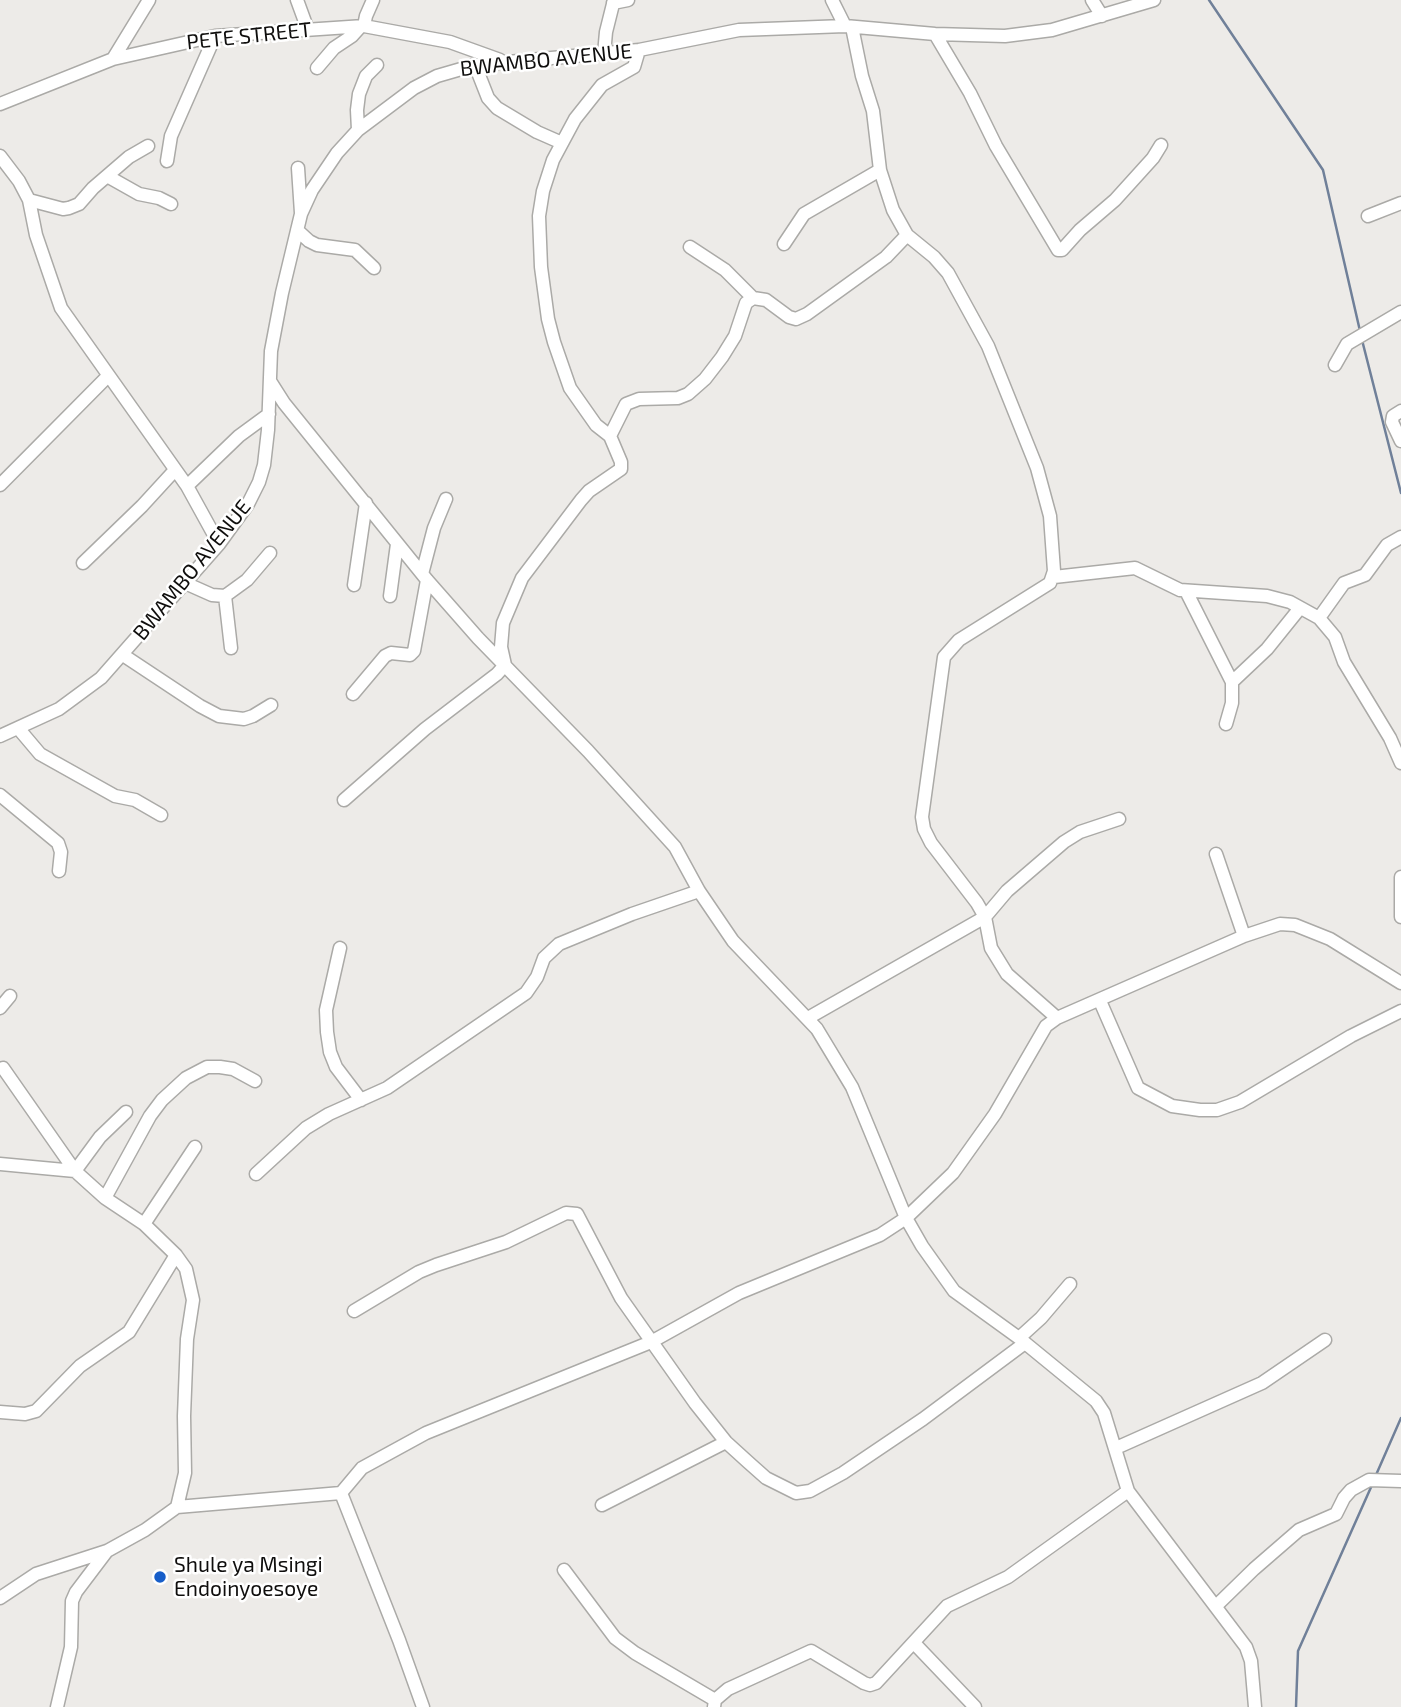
<!DOCTYPE html>
<style>
body{margin:0}
canvas{display:block;background:#edebe8}
</style>
<canvas width="1401" height="1707"></canvas>
<script>
const c = document.querySelector('canvas').getContext('2d');
c.lineJoin = 'round';
const poly = rows => new Path2D(rows.map(r => 'M' + r).join(''));
function trace(path, color, width, dash) { c.strokeStyle = color; c.lineWidth = width; c.lineCap = dash ? 'butt' : 'round'; c.setLineDash(dash || []); c.stroke(path); }
function drawText(font, color, halo, rows, align = 'center') {
  c.font = font + ' "Exo 2",sans-serif'; c.lineWidth = 5; c.setLineDash([]); c.textBaseline = 'middle'; c.strokeStyle = halo; c.fillStyle = color; for (const [text, x, y, turn = 0] of rows) {
    c.save(); c.translate(x, y); c.rotate((+turn || 0) * Math.PI / 180); c.textAlign = isNaN(turn) ? turn : align; if (halo) c.strokeText(text, 0, 0); c.fillText(text, 0, 0); c.restore();
  }
}
trace(poly([
 [1209,0,1323,170,1360,331],
 [1362,340,1401,493],
 [1376,1475,1401,1418],
 [1296,1707,1298,1651,1372,1485]
]), '#708099', 2.5);
const minor = poly([
 [297,0,308,30],
 [832,0,845,26],
 [1092,0,1102,16],
 [613,3,628,0],
 [364,26,366,16,373,0],
 [852,27,862,76,873,111,880,170,893,210,907,235,934,257,948,273,988,346,1037,468,1050,516,1054,571,1050,583,959,640,944,657,922,817,924,829,931,843,977,903,985,917,991,948,1007,974,1057,1018],
 [935,34,970,93,996,146,1058,250,1062,250,1080,230,1115,200,1153,158,1161,145],
 [604,54,606,32,614,0],
 [113,59,149,0],
 [475,65,488,98,497,108,537,132,562,143],
 [317,68,334,48,352,36,361,26],
 [0,104,113,59,215,36,364,26,450,42,500,60],
 [358,130,357,110,359,94,366,76,377,65],
 [0,156,19,181,29,200,36,235,61,308,187,486,219,544],
 [167,161,171,136,215,36],
 [298,168,301,213],
 [107,176,139,194,159,198,171,204],
 [29,200,63,209,69,208,79,204,93,188,129,157,148,146],
 [1368,216,1401,203],
 [297,230,309,241,317,245,355,250,374,268],
 [784,244,804,214,880,170],
 [690,247,725,270,753,298],
 [1335,365,1347,344,1401,312],
 [270,381,284,403,427,580,478,638,588,751,675,847,699,891,733,941,817,1029,852,1087,906,1218,922,1246,954,1291,1019,1338,1096,1401,1104,1413,1128,1491,1246,1647,1251,1661,1255,1707],
 [1401,411,1393,416,1392,422,1401,441],
 [610,436,626,404,639,399,678,398,688,394,705,379,722,357,735,336,746,303,753,298,766,300,789,317,796,319,807,314,886,257,907,235],
 [0,485,108,376],
 [187,486,239,436,269,414],
 [83,563,142,506,175,470],
 [422,574,434,528,446,499],
 [1054,577,1135,568,1180,590,1267,596,1290,602,1319,618,1335,637,1344,662,1390,738,1401,763],
 [185,583,212,595,225,596,247,580,270,553],
 [354,585,366,503],
 [1186,591,1232,682,1232,703,1226,724],
 [225,596,231,648],
 [390,596,397,544],
 [1319,618,1344,583,1365,575,1387,545,1401,537],
 [123,655,200,706,219,716,244,719,253,716,271,705],
 [1232,682,1267,649,1300,608],
 [353,694,385,656,391,653,410,655,414,651,427,580],
 [18,728,40,754,115,796,135,800,161,815],
 [0,736,59,709,101,678,219,544,248,504,259,482,264,465,268,430,271,351,282,293,301,214,312,190,337,153,358,130,414,88,437,76,475,65,639,50,739,30,845,26,935,34,1005,36,1052,30,1154,0],
 [0,795,58,843,61,852,59,871],
 [344,800,425,729,497,674,505,665,501,647,503,623,522,578,581,500,589,491,621,469,621,462,610,436,596,425,570,388,554,342,548,319,541,267,539,216,543,191,553,160,575,119,602,85,634,67,639,50],
 [1216,854,1244,936],
 [1401,877,1401,917],
 [340,948,326,1010,327,1032,330,1052,336,1067,361,1100],
 [1100,1001,1138,1088,1172,1106,1200,1110,1217,1110,1240,1102,1351,1036,1401,1011],
 [0,1008,10,996],
 [808,1018,985,917,1007,891,1064,842,1080,832,1119,819],
 [3,1068,75,1171,105,1198,144,1224,176,1255,186,1269,193,1300,187,1339,184,1416,185,1473,177,1507],
 [0,1164,75,1171,100,1137,126,1112],
 [256,1174,306,1128,329,1114,387,1088,526,993,537,977,544,958,559,944,632,914,699,891],
 [105,1198,150,1116,162,1100,186,1078,207,1067,220,1067,233,1069,255,1081],
 [144,1224,195,1147],
 [354,1311,419,1272,436,1265,506,1242,566,1213,577,1214,621,1298,695,1403,726,1442,748,1462,766,1478,796,1493,810,1491,843,1473,923,1419,1025,1343],
 [1019,1338,1041,1318,1070,1284],
 [0,1412,25,1414,36,1411,80,1366,129,1332,176,1255],
 [1116,1448,1262,1383,1325,1340],
 [341,1493,399,1640,423,1707],
 [602,1505,726,1442],
 [564,1570,615,1638,635,1653,715,1700],
 [0,1598,36,1574,107,1551,145,1530,177,1507,341,1493,362,1468,426,1433,651,1342,739,1293,880,1235,906,1218,953,1173,995,1114,1046,1026,1057,1018,1244,936,1280,924,1295,925,1330,939,1401,983],
 [1216,1606,1254,1569,1299,1530,1336,1514,1344,1498,1351,1490,1369,1480,1401,1481],
 [914,1643,975,1707],
 [57,1707,71,1647,72,1601,76,1592,107,1551],
 [714,1707,715,1700,728,1689,811,1651,864,1683,870,1685,876,1683,947,1606,1008,1577,1128,1491]
]);
trace(minor, '#abaaa7', 15);
trace(minor, '#fff', 12);
for (const [x, y, r, color] of [
 [160,1577,7,"#175ec9"]
]) { const dot = new Path2D(); dot.arc(x, y, r, 0, 2 * Math.PI); c.fillStyle = color; c.fill(dot); trace(dot, '#fff', 2.5); }
drawText('21px', '#0f0e0d', '#fff', [
 ["PETE STREET",249,36,-6],
 ["BWAMBO AVENUE",546,60,-6],
 ["BWAMBO AVENUE",192,570,-51]
]);
drawText('21px', '#0f0e0d', '#fff', [
 ["Shule ya Msingi",174,1565],
 ["Endoinyoesoye",174,1589]
], 'left');
</script>
